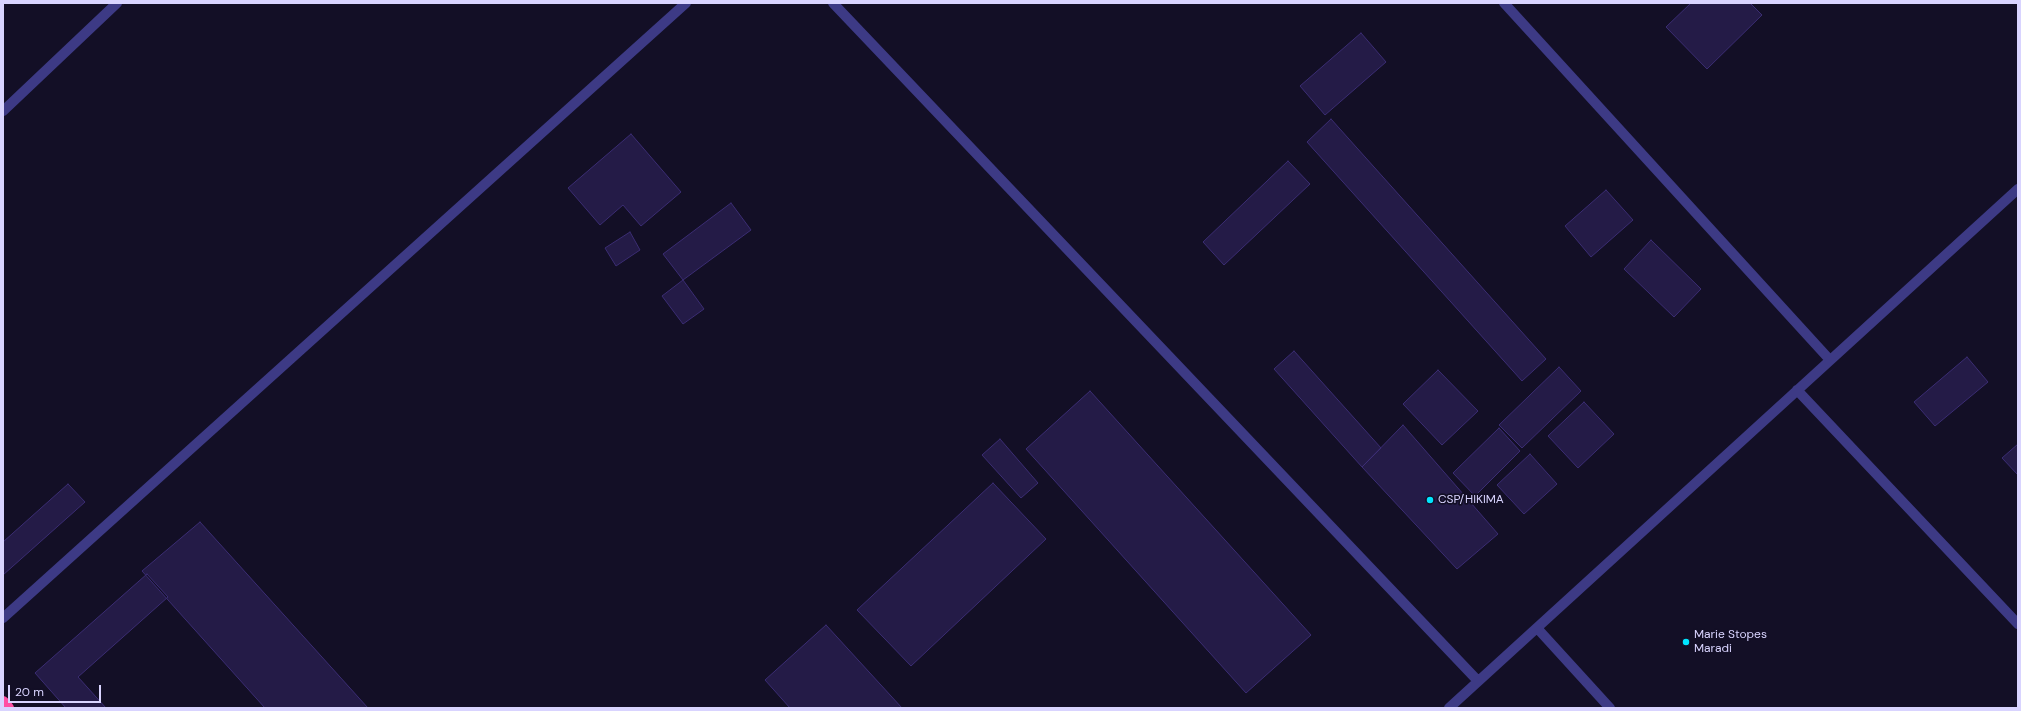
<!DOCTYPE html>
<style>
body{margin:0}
#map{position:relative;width:2021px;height:711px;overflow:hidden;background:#130f26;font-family:"DM Sans",sans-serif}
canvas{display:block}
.frame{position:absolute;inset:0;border:4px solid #d9d4ff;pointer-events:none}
.scale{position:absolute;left:8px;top:685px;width:93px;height:18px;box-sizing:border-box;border:2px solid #d9d4ff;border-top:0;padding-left:5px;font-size:12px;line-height:14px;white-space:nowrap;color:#d9d4ff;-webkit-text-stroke:3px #130f26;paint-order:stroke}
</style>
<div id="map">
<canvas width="2021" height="711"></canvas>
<div class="frame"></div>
<div class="scale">20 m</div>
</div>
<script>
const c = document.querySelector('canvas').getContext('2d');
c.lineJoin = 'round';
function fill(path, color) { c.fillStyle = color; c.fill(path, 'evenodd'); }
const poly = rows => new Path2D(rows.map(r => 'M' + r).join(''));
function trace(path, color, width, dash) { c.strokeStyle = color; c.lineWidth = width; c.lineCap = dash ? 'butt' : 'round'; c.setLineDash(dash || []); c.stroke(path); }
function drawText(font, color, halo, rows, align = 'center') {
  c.font = font + ' "DM Sans",sans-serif'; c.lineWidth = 3.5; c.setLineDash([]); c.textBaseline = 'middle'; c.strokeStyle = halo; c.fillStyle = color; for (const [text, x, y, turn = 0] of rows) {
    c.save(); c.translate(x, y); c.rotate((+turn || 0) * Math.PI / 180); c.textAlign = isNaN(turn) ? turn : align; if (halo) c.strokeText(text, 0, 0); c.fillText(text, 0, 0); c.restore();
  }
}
const building = poly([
 [1691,3,1750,3,1762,15,1707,69,1666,27,1691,3],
 [1361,33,1386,62,1325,115,1300,86,1361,33],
 [1331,119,1546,359,1522,381,1307,142,1331,119],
 [631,134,681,192,641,226,623,205,600,225,568,188,631,134],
 [1288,161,1310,184,1224,265,1203,242,1288,161],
 [1606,190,1633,220,1591,257,1565,226,1606,190],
 [731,203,751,230,683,280,663,254,731,203],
 [630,232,640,250,616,266,605,248,630,232],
 [1651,240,1701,289,1674,317,1624,269,1651,240],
 [683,280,704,309,683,324,662,296,683,280],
 [1294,351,1381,448,1362,467,1274,369,1294,351],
 [1967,357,1988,382,1935,426,1914,402,1967,357],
 [1559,367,1581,391,1522,448,1499,425,1559,367],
 [1438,370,1478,411,1442,445,1403,404,1438,370],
 [1090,391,1311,635,1246,693,1026,449,1090,391],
 [1584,402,1614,434,1578,468,1548,436,1584,402],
 [1403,425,1498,534,1457,569,1362,467,1403,425],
 [1499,428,1520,451,1475,496,1453,473,1499,428],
 [1000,439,1038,483,1021,498,982,455,1000,439],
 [2018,444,2018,475,2002,458,2018,444],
 [1530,454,1557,484,1524,514,1497,485,1530,454],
 [993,483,1046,539,911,666,857,610,993,483],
 [68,484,85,502,3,575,3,542,68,484],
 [200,522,368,708,265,708,142,571,200,522],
 [147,574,168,597,78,677,106,708,66,708,35,673,147,574],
 [826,625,902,708,790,708,765,680,826,625]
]);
fill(building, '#241b47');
trace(building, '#3b2d73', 1);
trace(poly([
 [833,3,1478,681],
 [1504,3,1830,360],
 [3,111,117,3],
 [1797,390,2018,624],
 [3,618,686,3],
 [1537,628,1610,708],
 [1449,708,2018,189]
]), '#3d3a85', 10);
trace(poly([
 [3,702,8,708]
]), '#ff4fa3', 12);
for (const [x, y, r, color] of [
 [1430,500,4,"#00e5ff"],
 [1686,642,4,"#00e5ff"]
]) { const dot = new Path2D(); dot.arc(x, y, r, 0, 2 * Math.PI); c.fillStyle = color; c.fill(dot); trace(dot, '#130f26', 1.5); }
drawText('12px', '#d9d4ff', '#130f26', [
 ["CSP/HIKIMA",1438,500],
 ["Marie Stopes",1694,635],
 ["Maradi",1694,649]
], 'left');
</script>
